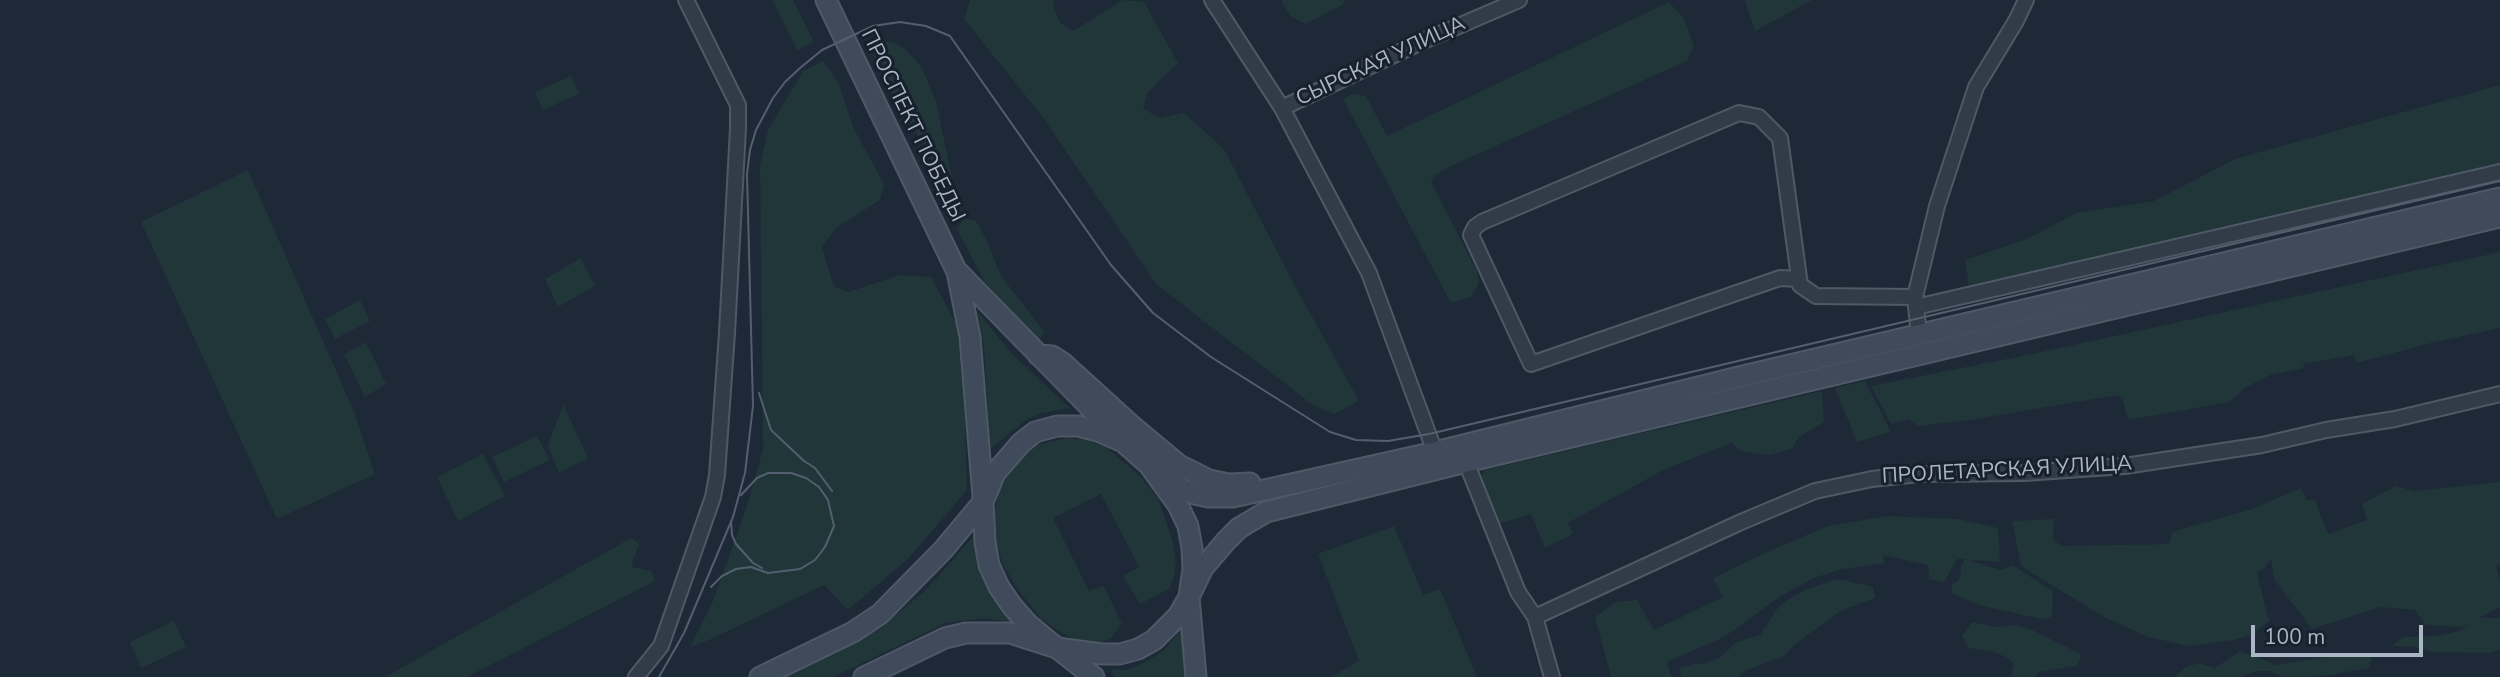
<!DOCTYPE html>
<meta charset="utf-8">
<style>
body{margin:0}
#map{position:relative;width:2500px;height:677px;overflow:hidden;background:#1e2937;font-family:"Nunito Sans",sans-serif}
canvas{display:block}
.scale{position:absolute;left:2251px;top:625px;width:172px;height:32px;box-sizing:border-box;border:4px solid #abb6c5;border-top:0;padding-left:9px;font-size:21px;line-height:24px;white-space:nowrap;color:#abb6c5;-webkit-text-stroke:5px #17202c;paint-order:stroke}
</style>
<div id="map">
<canvas width="2500" height="677"></canvas>
<div class="scale">100 m</div>
</div>
<script>
const c = document.querySelector('canvas').getContext('2d');
c.lineJoin = 'round';
function fill(path, color) { c.fillStyle = color; c.fill(path, 'evenodd'); }
const poly = rows => new Path2D(rows.map(r => 'M' + r).join(''));
function trace(path, color, width, dash) { c.strokeStyle = color; c.lineWidth = width; c.lineCap = dash ? 'butt' : 'round'; c.setLineDash(dash || []); c.stroke(path); }
function drawText(font, color, halo, rows, align = 'center') {
  c.font = font + ' "Nunito Sans",sans-serif'; c.lineWidth = 6; c.setLineDash([]); c.textBaseline = 'middle'; c.strokeStyle = halo; c.fillStyle = color; for (const [text, x, y, turn = 0] of rows) {
    c.save(); c.translate(x, y); c.rotate((+turn || 0) * Math.PI / 180); c.textAlign = isNaN(turn) ? turn : align; if (halo) c.strokeText(text, 0, 0); c.fillText(text, 0, 0); c.restore();
  }
}
fill(poly([
 [772,0,793,0,814,42,797,50],
 [970,0,1054,0,1053,5,1060,23,1073,31,1123,0,1144,2,1178,63,1148,92,1143,108,1159,118,1184,113,1224,149,1294,284,1359,401,1334,414,1313,405,1157,285,1042,116,964,19],
 [1281,0,1346,0,1342,5,1306,24,1290,16],
 [1745,0,1812,0,1755,31],
 [1669,2,1684,19,1694,46,1687,61,1455,164,1434,176,1431,182,1477,271,1479,284,1470,297,1451,303,1343,99,1353,94,1366,96,1387,136],
 [876,39,897,44,906,50,921,66,936,102,954,187,945,189,928,151,877,69,872,49],
 [823,61,838,82,854,129,884,184,880,200,836,228,822,247,834,287,848,292,900,275,931,277,956,323,964,381,967,490,909,558,848,610,824,585,709,640,690,647,713,601,746,509,763,449,760,166,768,130,803,71],
 [571,76,579,94,543,110,535,92],
 [2500,85,2500,165,1981,287,1969,287,1965,260,2027,239,2076,213,2154,201,2235,159],
 [248,170,355,414,375,474,277,519,141,222],
 [964,218,976,221,986,239,1001,276,1044,331,1039,341,984,281,957,229],
 [2500,252,2500,328,2431,343,2357,363,2354,355,2303,364,2304,368,2270,375,2245,388,2229,402,2128,420,2123,401,2118,395,1970,420,1918,426,1909,419,1891,424,1871,386,2032,354],
 [581,258,595,286,558,307,545,279],
 [360,300,370,321,335,339,325,319],
 [977,311,1012,354,1070,408,1038,414,1026,420,990,449,984,348],
 [366,342,386,384,365,397,344,354],
 [1865,381,1891,432,1857,442,1835,388],
 [1822,391,1824,422,1798,438,1792,449,1770,455,1740,451,1732,443,1663,470,1568,523,1573,534,1545,548,1531,514,1496,525,1479,479,1485,470],
 [563,404,588,458,559,473,548,446],
 [537,436,550,460,504,482,492,457],
 [1069,438,1087,440,1107,448,1140,476,1158,498,1173,542,1176,563,1174,578,1169,589,1140,604,1123,576,1139,567,1101,494,1053,518,1089,591,1104,586,1122,624,1110,639,1096,644,1082,642,1069,637,1042,620,1018,590,1002,563,996,541,994,513,1000,489,1017,460,1036,445],
 [483,454,505,496,458,521,437,477],
 [2500,482,2500,564,2496,566,2500,583,2500,607,2479,618,2500,618,2500,650,2490,653,2433,652,2415,647,2392,646,2403,637,2436,636,2459,631,2470,624,2463,627,2426,625,2415,610,2380,607,2312,629,2274,579,2271,558,2266,567,2257,573,2269,621,2253,634,2234,640,2189,646,2148,637,2104,617,2021,566,2012,521,2054,519,2053,539,2061,546,2169,544,2172,532,2252,509,2301,488,2307,500,2315,500,2328,534,2367,520,2362,504,2396,486,2414,491],
 [1887,516,1958,519,1998,528,2000,562,1968,560,2001,570,2013,565,2046,587,2053,591,2052,616,2045,620,1979,605,1953,594,1951,584,1958,581,1961,574,1961,564,1966,559,1957,559,1944,582,1929,579,1928,565,1883,555,1884,563,1838,570,1814,578,1781,596,1724,637,1667,662,1672,677,1611,677,1595,617,1616,602,1637,600,1654,630,1723,597,1713,578,1769,551,1828,526],
 [1394,526,1423,595,1440,589,1477,677,1330,677,1359,661,1318,554],
 [980,529,1022,624,984,618,946,623,833,677,787,677,853,644,897,614,925,591],
 [631,538,639,543,631,567,652,571,655,581,467,677,385,677],
 [1834,580,1844,580,1873,587,1875,598,1842,610,1795,644,1784,656,1745,671,1738,677,1681,677,1679,668,1694,664,1704,664,1719,658,1737,642,1760,635,1777,609,1787,600,1805,590],
 [174,621,186,647,141,668,130,642],
 [1972,622,1996,627,2016,625,2032,630,2079,653,2081,657,2076,666,2039,672,2035,677,2011,677,2014,664,2006,657,1994,652,1969,648,1962,636],
 [1178,633,1182,635,1188,677,1115,677,1112,674,1112,669,1126,670,1140,665,1154,657,1165,649],
 [2240,651,2277,665,2331,656,2372,657,2369,668,2324,676,2284,677,2269,671,2257,671,2241,677,2175,677,2184,668,2199,663,2215,668]
]), '#203638');
const minor = poly([
 [1212,0,1282,108,1369,273,1435,452],
 [1282,108,1419,43,1519,0],
 [1799,279,1780,278,1531,364,1471,235,1475,227,1482,222,1739,113,1759,117,1780,138,1800,285,1816,296,1915,297],
 [1916,307,2500,172],
 [1919,335,1915,297,1937,206,1976,87,2016,21,2026,0],
 [1466,462,1518,592,1535,617,1552,677],
 [1535,617,1741,522,1815,491,1872,479,1919,474,2024,473,2125,466,2262,445,2326,430,2395,419,2500,394],
 [636,677,661,646,713,497,717,475,727,333,738,128,738,105,686,0]
]);
const secondary = poly([
 [826,0,957,272,970,337,983,497],
 [958,272,1118,436],
 [1038,355,1052,356,1063,363,1130,424,1179,465,1209,480,1229,484,1250,483],
 [1149,465,1182,489,1195,494,1208,497,1233,497,1435,452,1743,376,2500,198],
 [760,677,853,632,880,614,943,550,983,502],
 [864,677,945,638,966,633,1010,633,1057,648,1102,654,1120,654,1138,649,1154,640,1178,616,1189,597,1193,569,1192,548,1188,526,1178,505,1149,465,1123,442,1098,431,1078,426,1057,426,1035,432,1021,443,995,473,983,502,985,542,989,565,999,587,1012,606,1028,624,1057,648,1094,677],
 [1196,677,1189,597,1203,568,1226,541,1239,528,1266,512,1466,462,2500,217]
]);
trace(minor, '#4f5966', 18);
trace(secondary, '#4f5966', 23);
trace(minor, '#323b48', 14);
trace(secondary, '#3f4a5b', 19);
trace(poly([
 [759,393,771,430,804,461,815,468,832,491],
 [731,521,732,535,736,544,753,563,762,568],
 [711,587,722,576,736,569,751,567,768,573,800,569,815,560,825,547,834,526,828,500,819,487,806,478,791,473,768,473,757,478,741,495],
 [659,677,684,633,733,517,745,473,753,406,747,174,750,150,756,130,773,98,785,82,800,68,822,50,873,26,900,22,926,26,950,36,1111,265,1153,313,1211,357,1330,432,1356,440,1388,441,1429,434,2500,181]
]), '#535f6f', 2);
drawText('21px', '#abb6c5', '#17202c', [
 ["СЫРСКАЯ УЛИЦА",1381,62,-25],
 ["ПРОСПЕКТ ПОБЕДЫ",912,126,64],
 ["ПРОЛЕТАРСКАЯ УЛИЦА",2007,471,-3]
]);
</script>
